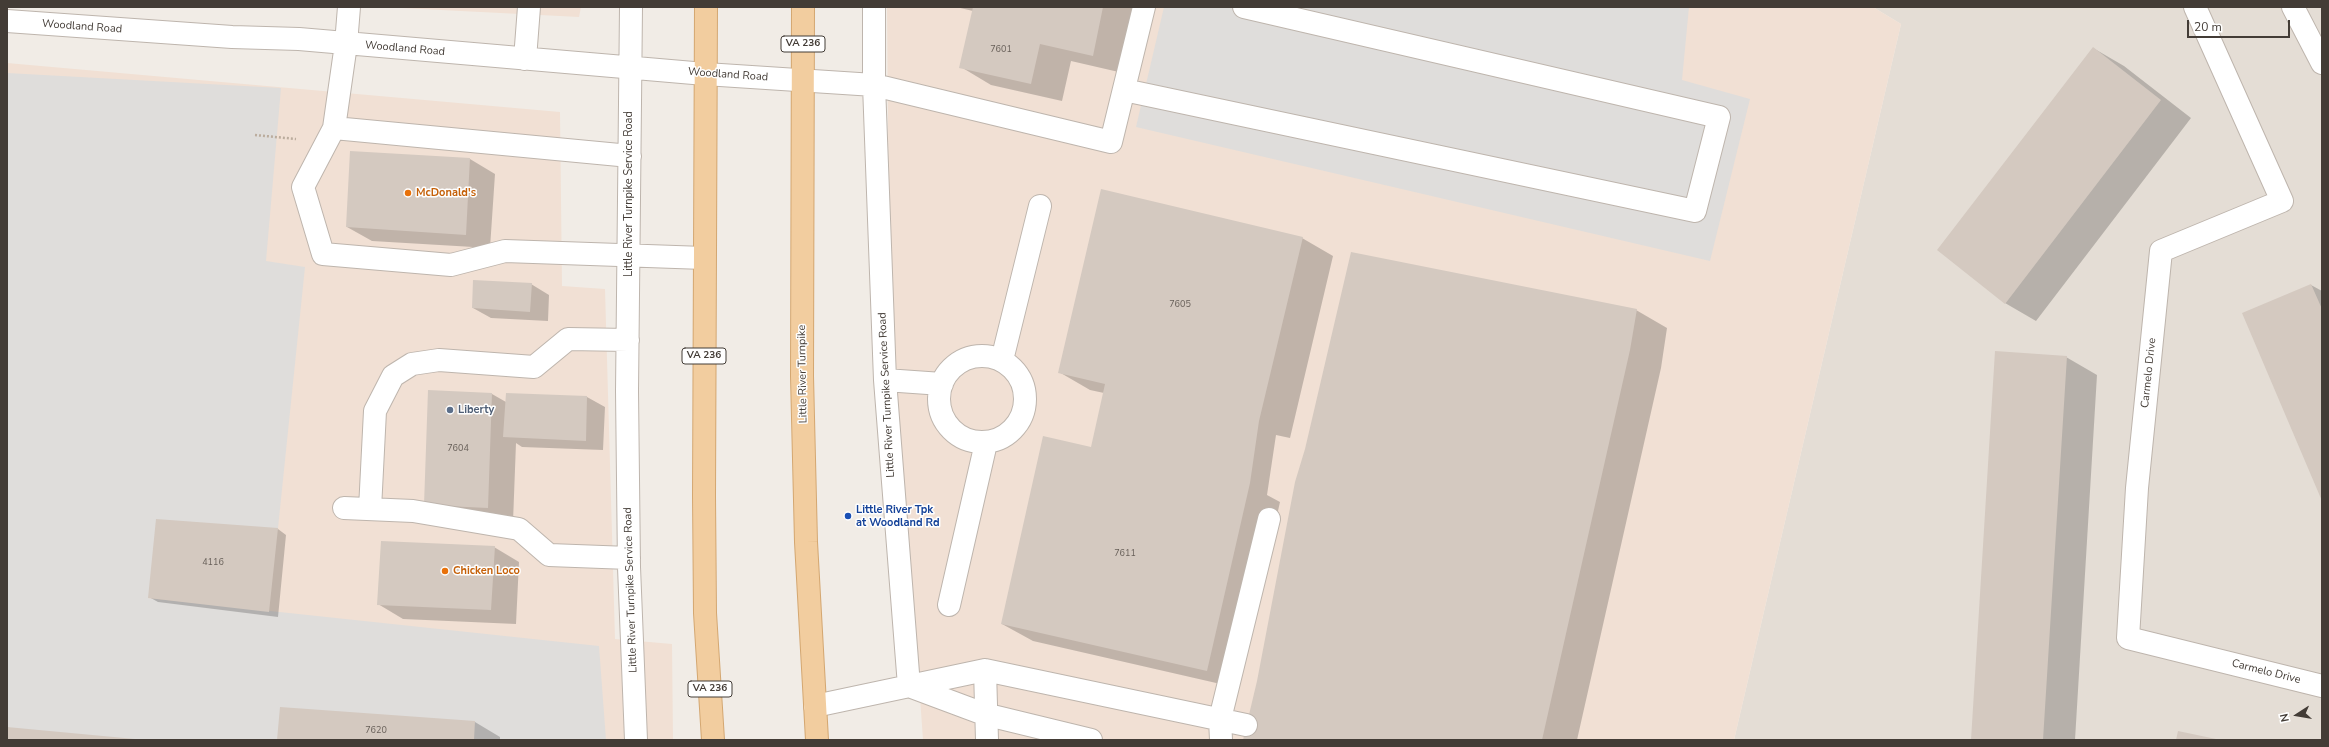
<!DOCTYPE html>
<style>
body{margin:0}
#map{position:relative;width:2329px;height:747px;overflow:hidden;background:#f1ece6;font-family:"Nunito Sans",sans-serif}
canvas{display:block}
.frame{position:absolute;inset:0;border:8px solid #433c36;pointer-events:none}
.north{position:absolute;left:2277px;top:695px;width:40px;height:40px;-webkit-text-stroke:3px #fff;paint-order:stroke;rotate:258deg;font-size:11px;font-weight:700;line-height:16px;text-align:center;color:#433c36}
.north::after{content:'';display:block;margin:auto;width:14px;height:18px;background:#433c36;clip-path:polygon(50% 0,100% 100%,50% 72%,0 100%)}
.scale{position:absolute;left:2187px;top:20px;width:103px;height:18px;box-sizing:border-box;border:2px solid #433c36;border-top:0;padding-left:5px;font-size:12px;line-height:14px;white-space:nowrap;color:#433c36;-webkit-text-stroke:3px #fff;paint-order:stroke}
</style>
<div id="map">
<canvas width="2329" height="747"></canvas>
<div class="frame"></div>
<div class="north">N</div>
<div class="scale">20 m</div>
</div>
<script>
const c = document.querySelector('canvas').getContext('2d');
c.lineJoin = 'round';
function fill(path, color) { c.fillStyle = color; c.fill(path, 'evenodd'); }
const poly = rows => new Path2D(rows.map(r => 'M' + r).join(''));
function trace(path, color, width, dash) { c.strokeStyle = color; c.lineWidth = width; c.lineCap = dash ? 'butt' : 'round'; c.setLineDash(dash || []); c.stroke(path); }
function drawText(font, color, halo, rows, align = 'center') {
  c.font = font + ' "Nunito Sans",sans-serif'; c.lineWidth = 3; c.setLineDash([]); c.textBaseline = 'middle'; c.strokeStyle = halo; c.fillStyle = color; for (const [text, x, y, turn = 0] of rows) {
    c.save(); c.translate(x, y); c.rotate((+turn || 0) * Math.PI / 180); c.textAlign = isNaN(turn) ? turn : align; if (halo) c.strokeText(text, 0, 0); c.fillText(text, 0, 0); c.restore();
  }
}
fill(poly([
 [1873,7,2322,7,2322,740,1734,740,1901,24]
]), '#e4ddd5');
fill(poly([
 [382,7,581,7,579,17],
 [887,7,1873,7,1901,24,1734,740,923,740,913,597,892,591],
 [7,63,560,112,562,286,605,289,615,639,672,644,673,740,7,740]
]), '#f1e0d4');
fill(poly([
 [1164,7,1689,7,1682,80,1750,99,1710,261,1136,127],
 [7,73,281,88,266,261,305,267,278,528,148,598,599,646,606,740,7,740]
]), '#dfdddb');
fill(poly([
 [956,7,1138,7,1123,73,1071,61,1062,101,991,85,961,67,973,11],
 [2093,48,2124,66,2191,118,2036,321,2005,303],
 [470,159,495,174,490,248,372,241,347,227],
 [1302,238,1333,256,1290,438,1276,435,1267,495,1280,502,1238,688,1033,641,1002,624,1097,450,1104,393,1090,390,1059,372],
 [531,284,549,295,548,321,491,318,473,308],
 [2311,285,2322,291,2322,499],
 [1636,310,1667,328,1661,368,1577,740,1244,740],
 [2066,357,2097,375,2075,740,1972,740],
 [429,391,492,394,506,402,587,397,605,407,603,450,522,447,516,443,513,522,450,519],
 [278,529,286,535,278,617,158,602,149,597],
 [494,547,519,562,516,624,403,619,378,604],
 [281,708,475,722,500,737,500,740,278,740]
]), '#0003');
fill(poly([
 [973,7,1103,7,1093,56,1040,44,1031,84,959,68],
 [2093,47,2161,100,2005,304,1937,250],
 [350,151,470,158,466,235,346,227],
 [1101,189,1303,237,1259,421,1250,483,1207,671,1001,624,1043,436,1091,447,1105,384,1058,373],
 [1351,252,1637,309,1630,350,1542,740,1243,740,1257,681,1295,482,1305,449],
 [473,280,532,283,530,312,472,308],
 [2311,284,2322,309,2322,501,2242,313],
 [1995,351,2067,356,2043,740,1971,740],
 [428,390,492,393,488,508,424,505],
 [506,393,587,396,586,441,503,437],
 [156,519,278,528,269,612,148,598],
 [381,541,495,546,491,610,377,605],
 [280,707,475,721,474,740,277,740],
 [7,727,135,739,135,740,7,740],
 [2178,731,2216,739,2216,740,2176,740]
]), '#d4c9c0');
const minor = poly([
 [631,7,627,391,629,567,636,740],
 [874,7,874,85,885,380,909,686],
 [2195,7,2282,201,2161,251,2137,488,2128,638,2322,686],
 [2293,7,2322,63],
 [7,21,232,37,299,39,705,74,874,85,1111,142,1144,7],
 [525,59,529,7],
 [1124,90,1695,211,1719,117,1244,7],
 [334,128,346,44,349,7],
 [630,156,334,128,303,187,323,254,451,265,505,251,704,258],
 '939 399a43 43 0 1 1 86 0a43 43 0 1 1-86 0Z',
 [1002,360,1040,206],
 [885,380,942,384],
 [344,508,413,511,519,529,549,555,629,558],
 [370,509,375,411,393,376,412,364,439,360,534,367,568,339,628,340],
 [949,605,986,443],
 [985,670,987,740],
 [909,686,984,714,1091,740],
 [815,706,985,670,1246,725],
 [1221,740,1220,719,1269,519]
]);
const major = poly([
 [706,7,704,496,705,613,713,740],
 [803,7,802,376,806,542,817,740]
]);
trace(minor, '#beb5ad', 24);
trace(major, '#d4a771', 24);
trace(poly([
 [255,135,296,139]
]), '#bbac9d', 2.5, [2, 2]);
trace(minor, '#fff', 22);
trace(major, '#f2cd9f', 22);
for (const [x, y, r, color] of [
 [408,193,4,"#e8710a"],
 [450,410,4,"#5c6f8a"],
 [848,516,4,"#1a4fb4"],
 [445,571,4,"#e8710a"]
]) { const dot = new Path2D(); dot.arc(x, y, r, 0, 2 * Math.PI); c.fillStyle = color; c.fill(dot); trace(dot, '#fff', 1.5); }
drawText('9px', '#675f58', null, [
 ["7601",1001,50],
 ["7605",1180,305],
 ["7604",458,449],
 ["7611",1125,554],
 ["4116",213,563],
 ["7620",376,731]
]);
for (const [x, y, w] of [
 [803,44,44],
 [704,356,44],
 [710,689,44]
]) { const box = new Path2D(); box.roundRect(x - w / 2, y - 8, w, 16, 3); c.fillStyle = '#fff'; c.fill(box); trace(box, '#433c36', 1); }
drawText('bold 10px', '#433c36', null, [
 ["VA 236",803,44],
 ["VA 236",704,356],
 ["VA 236",710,689]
]);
drawText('11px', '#433c36', '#fff', [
 ["Woodland Road",82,27,4],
 ["Woodland Road",405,49,5],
 ["Woodland Road",728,75,4],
 ["Little River Turnpike Service Road",629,194,-90],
 ["Carmelo Drive",2149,373,-84],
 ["Little River Turnpike",803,374,-91],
 ["Little River Turnpike Service Road",887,395,-93],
 ["Little River Turnpike Service Road",631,590,-92],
 ["Carmelo Drive",2266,672,14]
]);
drawText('bold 11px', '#c56008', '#fff', [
 ["McDonald's",416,193],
 ["Chicken Loco",453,571]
], 'left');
drawText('bold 11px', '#4e5e75', '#fff', [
 ["Liberty",458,410]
], 'left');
drawText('bold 11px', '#164399', '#fff', [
 ["Little River Tpk",856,510],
 ["at Woodland Rd",856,523]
], 'left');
</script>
